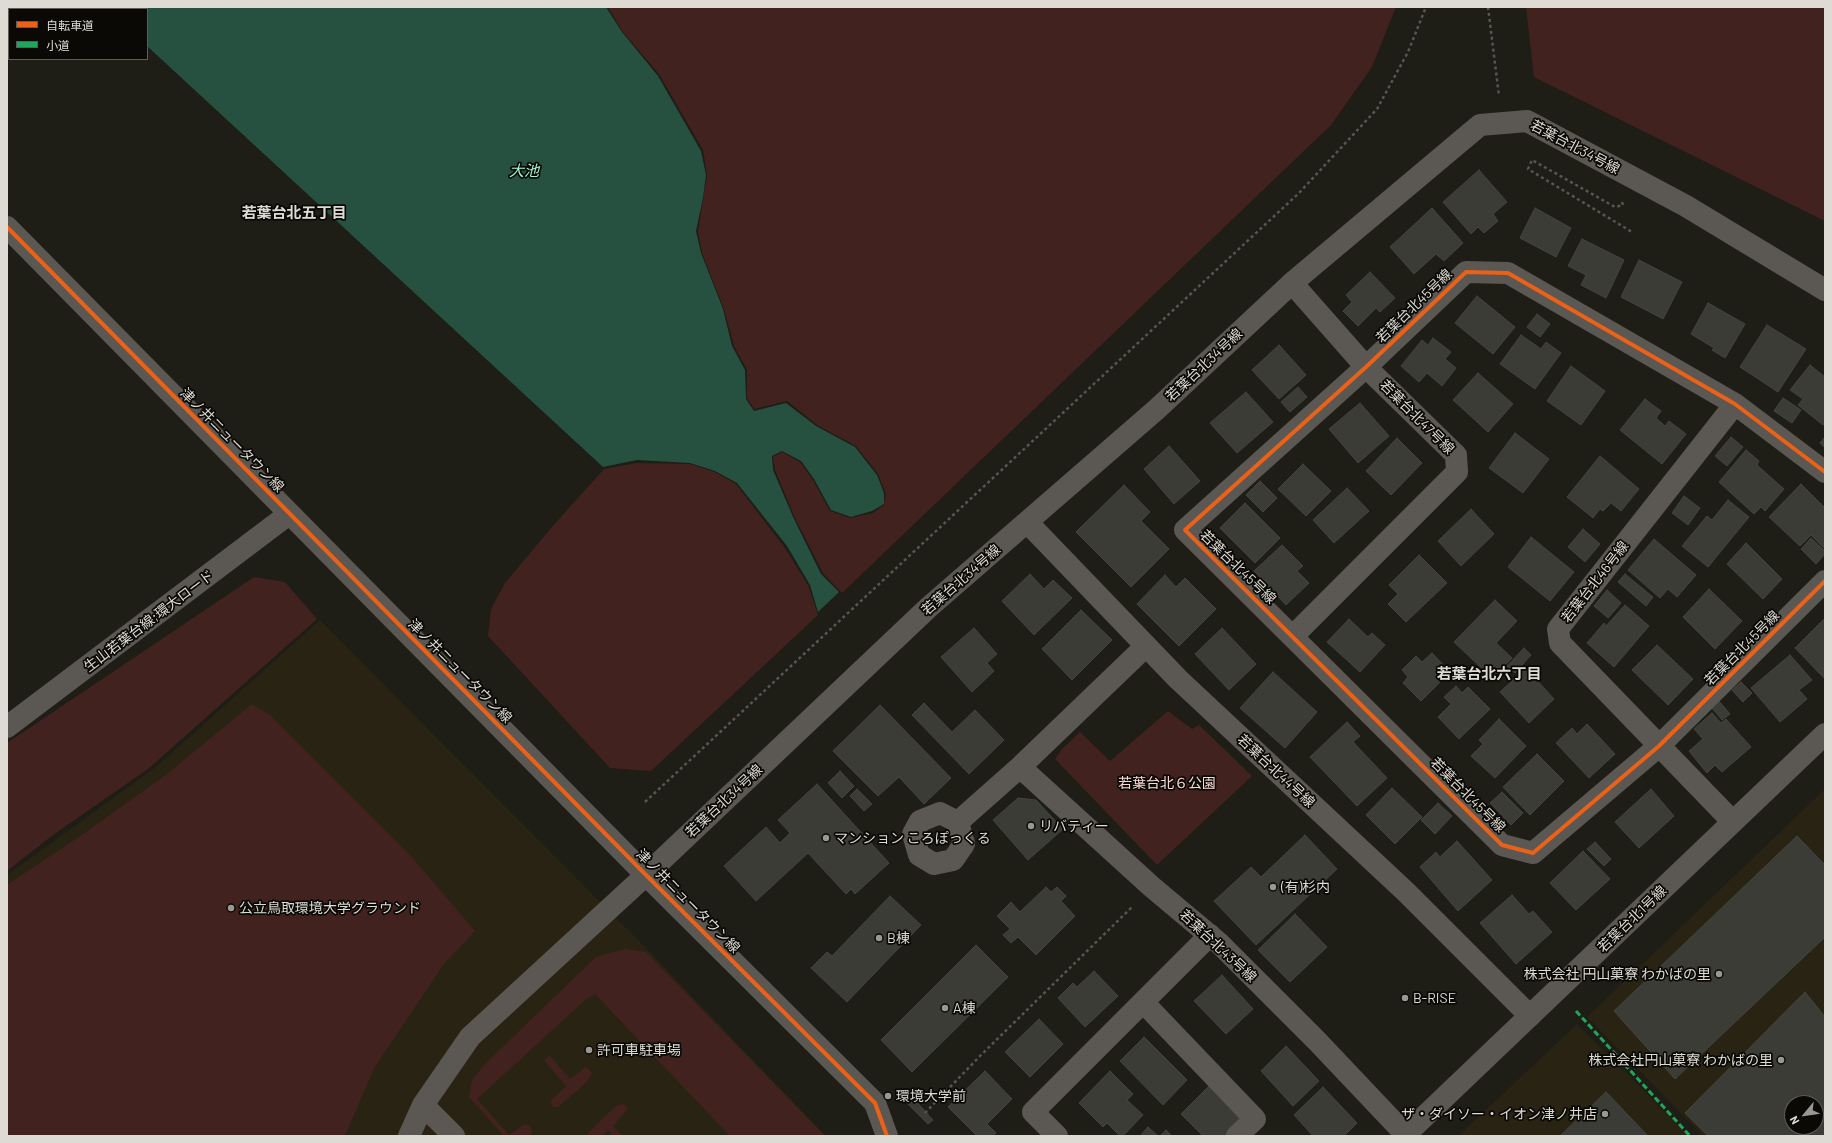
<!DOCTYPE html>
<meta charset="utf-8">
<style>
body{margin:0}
#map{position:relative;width:1832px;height:1143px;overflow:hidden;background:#1e1d16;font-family:Barlow,"Noto Sans JP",sans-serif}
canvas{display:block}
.frame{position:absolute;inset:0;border:8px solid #dddbd3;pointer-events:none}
.legend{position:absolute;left:8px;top:8px;width:140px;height:52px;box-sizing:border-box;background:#0a0905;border:1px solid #5e5d57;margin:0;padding:5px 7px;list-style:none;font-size:12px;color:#dddbd3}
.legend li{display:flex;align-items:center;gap:8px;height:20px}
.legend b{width:20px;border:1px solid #5e5d57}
.north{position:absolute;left:1784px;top:1095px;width:40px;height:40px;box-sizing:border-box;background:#0a0905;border:1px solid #5e5d57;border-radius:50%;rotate:241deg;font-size:11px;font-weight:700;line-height:16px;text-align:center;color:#dddbd3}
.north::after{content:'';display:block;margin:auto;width:14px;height:18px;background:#9a9891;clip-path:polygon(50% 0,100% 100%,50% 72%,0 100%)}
</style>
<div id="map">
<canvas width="1832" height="1143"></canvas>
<div class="frame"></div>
<ul class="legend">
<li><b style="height:5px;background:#ea6118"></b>自転車道</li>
<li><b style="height:5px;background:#20a55d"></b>小道</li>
</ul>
<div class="north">N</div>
</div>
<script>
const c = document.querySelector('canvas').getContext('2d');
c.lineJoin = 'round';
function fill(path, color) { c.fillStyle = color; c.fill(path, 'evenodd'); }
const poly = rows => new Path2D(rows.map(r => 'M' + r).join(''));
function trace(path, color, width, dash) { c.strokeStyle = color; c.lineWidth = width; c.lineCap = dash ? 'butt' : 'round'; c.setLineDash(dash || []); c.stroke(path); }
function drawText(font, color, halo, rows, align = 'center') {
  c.font = font + ' Barlow,"Noto Sans JP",sans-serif'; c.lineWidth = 3.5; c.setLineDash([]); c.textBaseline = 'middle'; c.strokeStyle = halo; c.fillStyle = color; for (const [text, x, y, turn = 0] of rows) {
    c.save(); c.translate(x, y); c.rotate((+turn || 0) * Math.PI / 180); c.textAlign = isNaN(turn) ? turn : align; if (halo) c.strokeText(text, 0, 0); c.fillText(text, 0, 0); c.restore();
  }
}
fill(poly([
 [320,620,643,945,826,1136,7,1136,7,875,157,766],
 [1825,789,1825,1136,1703,1136,1587,1017],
 [1792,1103,1816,1103,1816,1127,1792,1127],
 [1577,1024,1689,1136,1458,1136]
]), '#282313');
fill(poly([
 [608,7,1396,7,1372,67,1331,125,842,593,823,573,795,518,775,470,773,457,782,452,800,462,813,480,830,511,850,518,873,513,884,505,886,494,878,474,856,446,817,425,787,401,754,409,747,398,747,370,734,346,724,309,702,253,698,231,707,175,703,150,659,74,623,32],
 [1526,7,1825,7,1825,221,1534,77],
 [636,463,690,464,715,472,736,484,785,548,808,585,818,615,651,771,610,768,488,636,491,609,505,583,551,528,604,469],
 [254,577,285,582,317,619,148,769,53,835,7,871,7,743],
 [252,704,270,715,410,855,475,931,444,964,374,1068,345,1136,7,1136,7,885,76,839,167,774],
 [1168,711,1192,729,1199,725,1252,776,1157,865,1055,759,1063,748,1080,732,1110,761],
 [625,949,646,952,825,1136,730,1136,595,994,585,1000,477,1099,509,1135,525,1124,530,1126,532,1130,531,1136,504,1136,469,1097,472,1080,485,1064,596,957],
 [550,1056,570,1079,586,1067,592,1073,587,1082,558,1107,553,1107,550,1101,566,1086,544,1060],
 [622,1104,626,1105,628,1109,613,1126,623,1136,613,1136,608,1130,602,1136,588,1136,588,1133,603,1118,616,1106]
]), '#42221f');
fill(poly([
 [105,7,606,7,622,32,658,76,701,151,706,175,703,198,696,231,701,253,723,309,732,346,745,370,746,399,754,411,786,403,816,426,855,447,877,475,884,493,884,504,872,511,851,517,831,510,814,479,801,461,782,451,772,456,773,470,794,519,821,574,839,592,818,612,810,585,787,546,737,483,715,471,690,463,637,460,603,467,147,46,147,9,107,9]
]), '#265140');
const building = poly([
 [1479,170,1507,202,1493,214,1498,221,1484,233,1478,227,1471,234,1443,202,1479,170],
 [1432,208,1463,243,1444,261,1436,254,1414,274,1390,247,1432,208],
 [1535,208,1571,228,1556,257,1520,238,1535,208],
 [1582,239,1624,260,1606,298,1581,285,1586,275,1568,266,1582,239],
 [1639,260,1682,282,1663,319,1621,297,1639,260],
 [1370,272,1395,298,1380,312,1376,308,1358,326,1343,311,1352,302,1346,295,1370,272],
 [1477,296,1515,327,1493,354,1455,323,1477,296],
 [1708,303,1745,324,1725,358,1712,350,1714,348,1691,334,1708,303],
 [1537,314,1550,324,1540,337,1527,327,1537,314],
 [1767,325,1806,349,1778,392,1740,367,1767,325],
 [1521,335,1541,349,1546,342,1561,353,1535,389,1500,364,1521,335],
 [1433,338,1451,352,1445,359,1456,368,1442,386,1427,373,1419,382,1401,366,1422,340,1428,345,1433,338],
 [1279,345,1306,375,1279,399,1252,370,1279,345],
 [1810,365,1825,377,1825,422,1823,425,1798,405,1803,399,1790,390,1810,365],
 [1571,366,1605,391,1581,425,1547,401,1571,366],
 [1478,373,1513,404,1488,432,1453,400,1478,373],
 [1298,387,1307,397,1290,412,1281,402,1298,387],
 [1246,392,1273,422,1237,453,1210,423,1246,392],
 [1783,398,1801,410,1792,423,1774,411,1783,398],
 [1645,399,1661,411,1656,418,1665,426,1669,421,1686,434,1662,464,1620,430,1645,399],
 [1360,403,1389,436,1358,463,1329,429,1360,403],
 [1515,433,1549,459,1523,493,1489,468,1515,433],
 [1731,437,1743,447,1727,466,1715,456,1731,437],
 [1825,437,1825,448,1820,443,1825,437],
 [1397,438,1422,463,1391,495,1366,471,1397,438],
 [1169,446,1200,481,1174,504,1144,469,1169,446],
 [1746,450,1759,461,1757,465,1784,489,1765,511,1761,507,1754,514,1719,482,1746,450],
 [1600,456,1639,489,1621,511,1611,503,1603,511,1600,509,1593,518,1567,497,1600,456],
 [1303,464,1331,491,1306,516,1278,489,1303,464],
 [1260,481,1277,498,1263,512,1246,495,1260,481],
 [1801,484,1825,508,1825,549,1811,535,1800,546,1769,517,1801,484],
 [1124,485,1150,512,1141,521,1169,549,1131,587,1076,532,1124,485],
 [1347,488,1369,511,1334,543,1313,520,1347,488],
 [1684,496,1700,508,1688,525,1672,513,1684,496],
 [1728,500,1749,517,1708,567,1682,546,1707,516,1712,520,1728,500],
 [1245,503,1280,538,1255,563,1220,528,1245,503],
 [1471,509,1494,534,1461,566,1438,541,1471,509],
 [1583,529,1600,544,1585,562,1568,547,1583,529],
 [1531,537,1574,572,1550,601,1508,567,1531,537],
 [1811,538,1825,551,1825,554,1816,564,1801,549,1811,538],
 [1654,539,1696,575,1677,597,1668,589,1660,598,1628,570,1654,539],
 [1746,543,1782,579,1763,599,1727,564,1746,543],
 [1282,545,1303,566,1297,571,1309,583,1286,605,1254,571,1282,545],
 [1419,555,1447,583,1406,622,1388,604,1398,594,1389,585,1419,555],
 [1030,574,1044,589,1053,580,1072,598,1034,635,1002,601,1030,574],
 [1625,574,1653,597,1646,606,1618,582,1625,574],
 [1165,575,1176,587,1185,578,1216,609,1179,646,1137,604,1165,575],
 [1709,589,1742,621,1715,649,1683,617,1709,589],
 [1607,590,1621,603,1608,618,1594,606,1607,590],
 [1495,600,1517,621,1496,643,1512,658,1492,678,1454,642,1495,600],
 [1625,605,1649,626,1614,667,1587,643,1604,623,1606,626,1625,605],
 [1081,610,1112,640,1072,680,1042,649,1081,610],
 [1825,618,1825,679,1795,648,1825,618],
 [1349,619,1368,637,1372,633,1385,645,1360,672,1327,642,1349,619],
 [974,628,997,654,987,663,994,671,972,692,941,657,974,628],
 [1222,628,1256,664,1229,690,1195,654,1222,628],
 [1657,645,1693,679,1668,705,1632,670,1657,645],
 [1524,648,1531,655,1515,673,1507,666,1524,648],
 [1432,653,1450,672,1421,701,1403,683,1408,677,1402,670,1416,656,1422,662,1432,653],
 [1790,655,1812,680,1799,690,1807,699,1780,722,1751,688,1790,655],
 [1526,668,1554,699,1529,723,1500,692,1526,668],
 [1273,672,1317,712,1285,748,1240,708,1273,672],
 [1741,682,1752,693,1743,702,1732,690,1741,682],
 [1456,686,1462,693,1468,687,1490,709,1459,739,1438,717,1451,704,1444,697,1456,686],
 [1719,701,1730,714,1722,720,1712,708,1719,701],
 [924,703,952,732,975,710,1004,740,969,774,912,715,924,703],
 [880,705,951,778,924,804,899,777,878,796,833,751,880,705],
 [1712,713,1721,723,1726,719,1751,747,1722,772,1715,765,1707,773,1689,751,1703,739,1694,729,1712,713],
 [1499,719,1526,746,1495,778,1471,756,1483,744,1479,740,1499,719],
 [1347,722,1360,736,1353,742,1387,778,1357,806,1310,757,1347,722],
 [1587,724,1615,754,1589,778,1556,743,1572,728,1577,734,1587,724],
 [1537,754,1564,781,1530,815,1503,787,1537,754],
 [840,771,854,786,842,798,828,783,840,771],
 [817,784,889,863,855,894,851,889,846,894,808,853,756,901,724,866,766,827,780,843,790,833,778,820,817,784],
 [1392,788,1422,817,1395,844,1366,815,1392,788],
 [857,789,872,804,864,811,850,796,857,789],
 [1651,789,1674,816,1639,848,1615,822,1651,789],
 [1502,792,1523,813,1511,825,1490,803,1502,792],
 [1018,798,1036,800,1063,829,1028,860,993,820,1018,798],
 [1438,803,1452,816,1435,834,1421,820,1438,803],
 [1305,835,1337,869,1256,945,1214,901,1251,867,1261,877,1305,835],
 [1797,836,1825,865,1825,937,1675,1079,1614,1011,1797,836],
 [1457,841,1492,880,1458,911,1420,867,1436,852,1440,857,1457,841],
 [1595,842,1611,859,1604,866,1587,849,1595,842],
 [1583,851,1610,879,1576,910,1550,883,1583,851],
 [1046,887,1051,892,1057,887,1066,896,1061,901,1075,916,1036,955,1018,937,1011,943,1003,935,1010,929,997,916,1011,902,1020,912,1046,887],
 [1512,895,1529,914,1533,911,1552,932,1516,964,1480,923,1512,895],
 [890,896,921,925,847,1002,811,968,827,952,832,956,890,896],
 [1295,914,1327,947,1290,982,1258,950,1295,914],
 [976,945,1008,977,912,1072,881,1040,976,945],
 [1094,971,1118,996,1085,1027,1058,998,1073,983,1077,987,1094,971],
 [1222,975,1253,1009,1226,1034,1194,1001,1222,975],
 [1805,992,1825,1017,1825,1136,1708,1136,1685,1113,1805,992],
 [1792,1103,1816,1103,1816,1127,1792,1127,1792,1103],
 [1039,1019,1063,1044,1030,1077,1005,1052,1039,1019],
 [1144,1037,1187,1080,1163,1105,1120,1061,1144,1037],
 [1286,1046,1319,1081,1293,1106,1261,1071,1286,1046],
 [985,1071,1012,1099,987,1124,996,1133,992,1136,977,1136,948,1107,985,1071],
 [1110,1071,1133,1094,1127,1100,1143,1115,1123,1136,1120,1136,1107,1123,1103,1127,1079,1103,1110,1071],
 [1210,1085,1243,1117,1224,1136,1203,1136,1181,1114,1210,1085],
 [1323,1087,1357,1123,1344,1136,1313,1136,1294,1115,1323,1087],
 [1606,1092,1648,1136,1560,1136,1606,1092],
 [914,1099,933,1120,928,1124,908,1104,914,1099],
 [1148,1127,1158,1136,1140,1136,1148,1127],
 [1166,1130,1172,1136,1160,1136,1166,1130]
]);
fill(building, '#3c3c36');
trace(building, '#444540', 1);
trace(poly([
 [1488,7,1499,96],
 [1622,202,1623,205,1615,207,1532,160,1528,169,1632,232],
 [645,802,1299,193,1377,109,1408,52,1426,7],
 [925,1113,981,1055,1133,906]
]), '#595551', 2.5, [3, 3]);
trace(poly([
 [7,227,646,875,875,1103,887,1136],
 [1292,283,1366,367,1456,455,1457,472,1293,636],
 [1825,472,1735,404,1508,273,1466,272,1366,367,1185,530,1502,845,1533,853,1659,746,1825,581],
 [1027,522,1178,679,1406,892,1530,1016],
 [7,727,289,514],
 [1020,767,1152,887,1220,944,1317,1041,1406,1135],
 [958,822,940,813,920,821,913,834,919,855,934,864,953,860,964,844,958,822,1020,767,1146,646],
 [1733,822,1560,643,1558,629,1735,404],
 [1143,1002,1255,1119,1237,1136],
 [423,1105,454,1136],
 [409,1136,423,1105,470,1037,646,875,929,607,1157,409,1292,283,1480,125,1527,121,1686,206,1825,290],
 [1057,1136,1033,1112,1210,935],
 [1404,1136,1825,734]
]), '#5b5752', 22);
trace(poly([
 [1576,1011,1690,1136]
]), '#20a55d', 3, [6, 3]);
trace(poly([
 [7,227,646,875,875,1103,887,1136],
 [1825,472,1735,404,1508,273,1466,272,1366,367,1185,530,1502,845,1533,853,1659,746,1825,581]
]), '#ea6118', 4);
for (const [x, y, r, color] of [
 [1031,826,4,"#9a9891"],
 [826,838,4,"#9a9891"],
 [1273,887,4,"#9a9891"],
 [231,908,4,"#9a9891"],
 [879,938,4,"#9a9891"],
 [1719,974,4,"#9a9891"],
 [1405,998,4,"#9a9891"],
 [945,1008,4,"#9a9891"],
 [589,1050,4,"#9a9891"],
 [1781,1060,4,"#9a9891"],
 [888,1096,4,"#9a9891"],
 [1605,1114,4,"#9a9891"]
]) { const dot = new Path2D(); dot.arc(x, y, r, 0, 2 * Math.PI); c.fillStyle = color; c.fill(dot); trace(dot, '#0a0905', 1.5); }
drawText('14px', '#dddbd3', '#0a0905', [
 ["若葉台北34号線",1575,147,28],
 ["若葉台北45号線",1414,306,-44],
 ["若葉台北34号線",1204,365,-43],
 ["若葉台北47号線",1417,417,45],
 ["津ノ井ニュータウン線",232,440,45],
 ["若葉台北45号線",1238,567,44],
 ["若葉台北34号線",961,580,-41],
 ["若葉台北46号線",1595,582,-52],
 ["生山若葉台線;環大ロード",149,621,-37],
 ["若葉台北45号線",1742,648,-45],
 ["津ノ井ニュータウン線",460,671,45],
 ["若葉台北44号線",1276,771,43],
 ["若葉台北45号線",1468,795,45],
 ["若葉台北34号線",724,801,-43],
 ["津ノ井ニュータウン線",688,901,45],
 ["若葉台北1号線",1632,919,-44],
 ["若葉台北43号線",1218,946,43]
]);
drawText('14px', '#fbdad6', '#0a0905', [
 ["若葉台北６公園",1167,783]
]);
drawText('14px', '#dddbd3', '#0a0905', [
 ["リバティー",1039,826],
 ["マンション ころぽっくる",834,838],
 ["(有)杉内",1281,887],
 ["公立鳥取環境大学グラウンド",239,908],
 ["B棟",887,938],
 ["株式会社 円山菓寮 わかばの里",1711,974,"right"],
 ["B-RISE",1413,998],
 ["A棟",953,1008],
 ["許可車駐車場",597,1050],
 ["株式会社円山菓寮 わかばの里",1773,1060,"right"],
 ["環境大学前",896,1096],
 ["ザ・ダイソー・イオン津ノ井店",1597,1114,"right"]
], 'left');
drawText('italic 15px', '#a3f2cf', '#0a0905', [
 ["大池",524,171]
]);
drawText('bold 15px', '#dddbd3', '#0a0905', [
 ["若葉台北五丁目",294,213],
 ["若葉台北六丁目",1489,674]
]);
</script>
